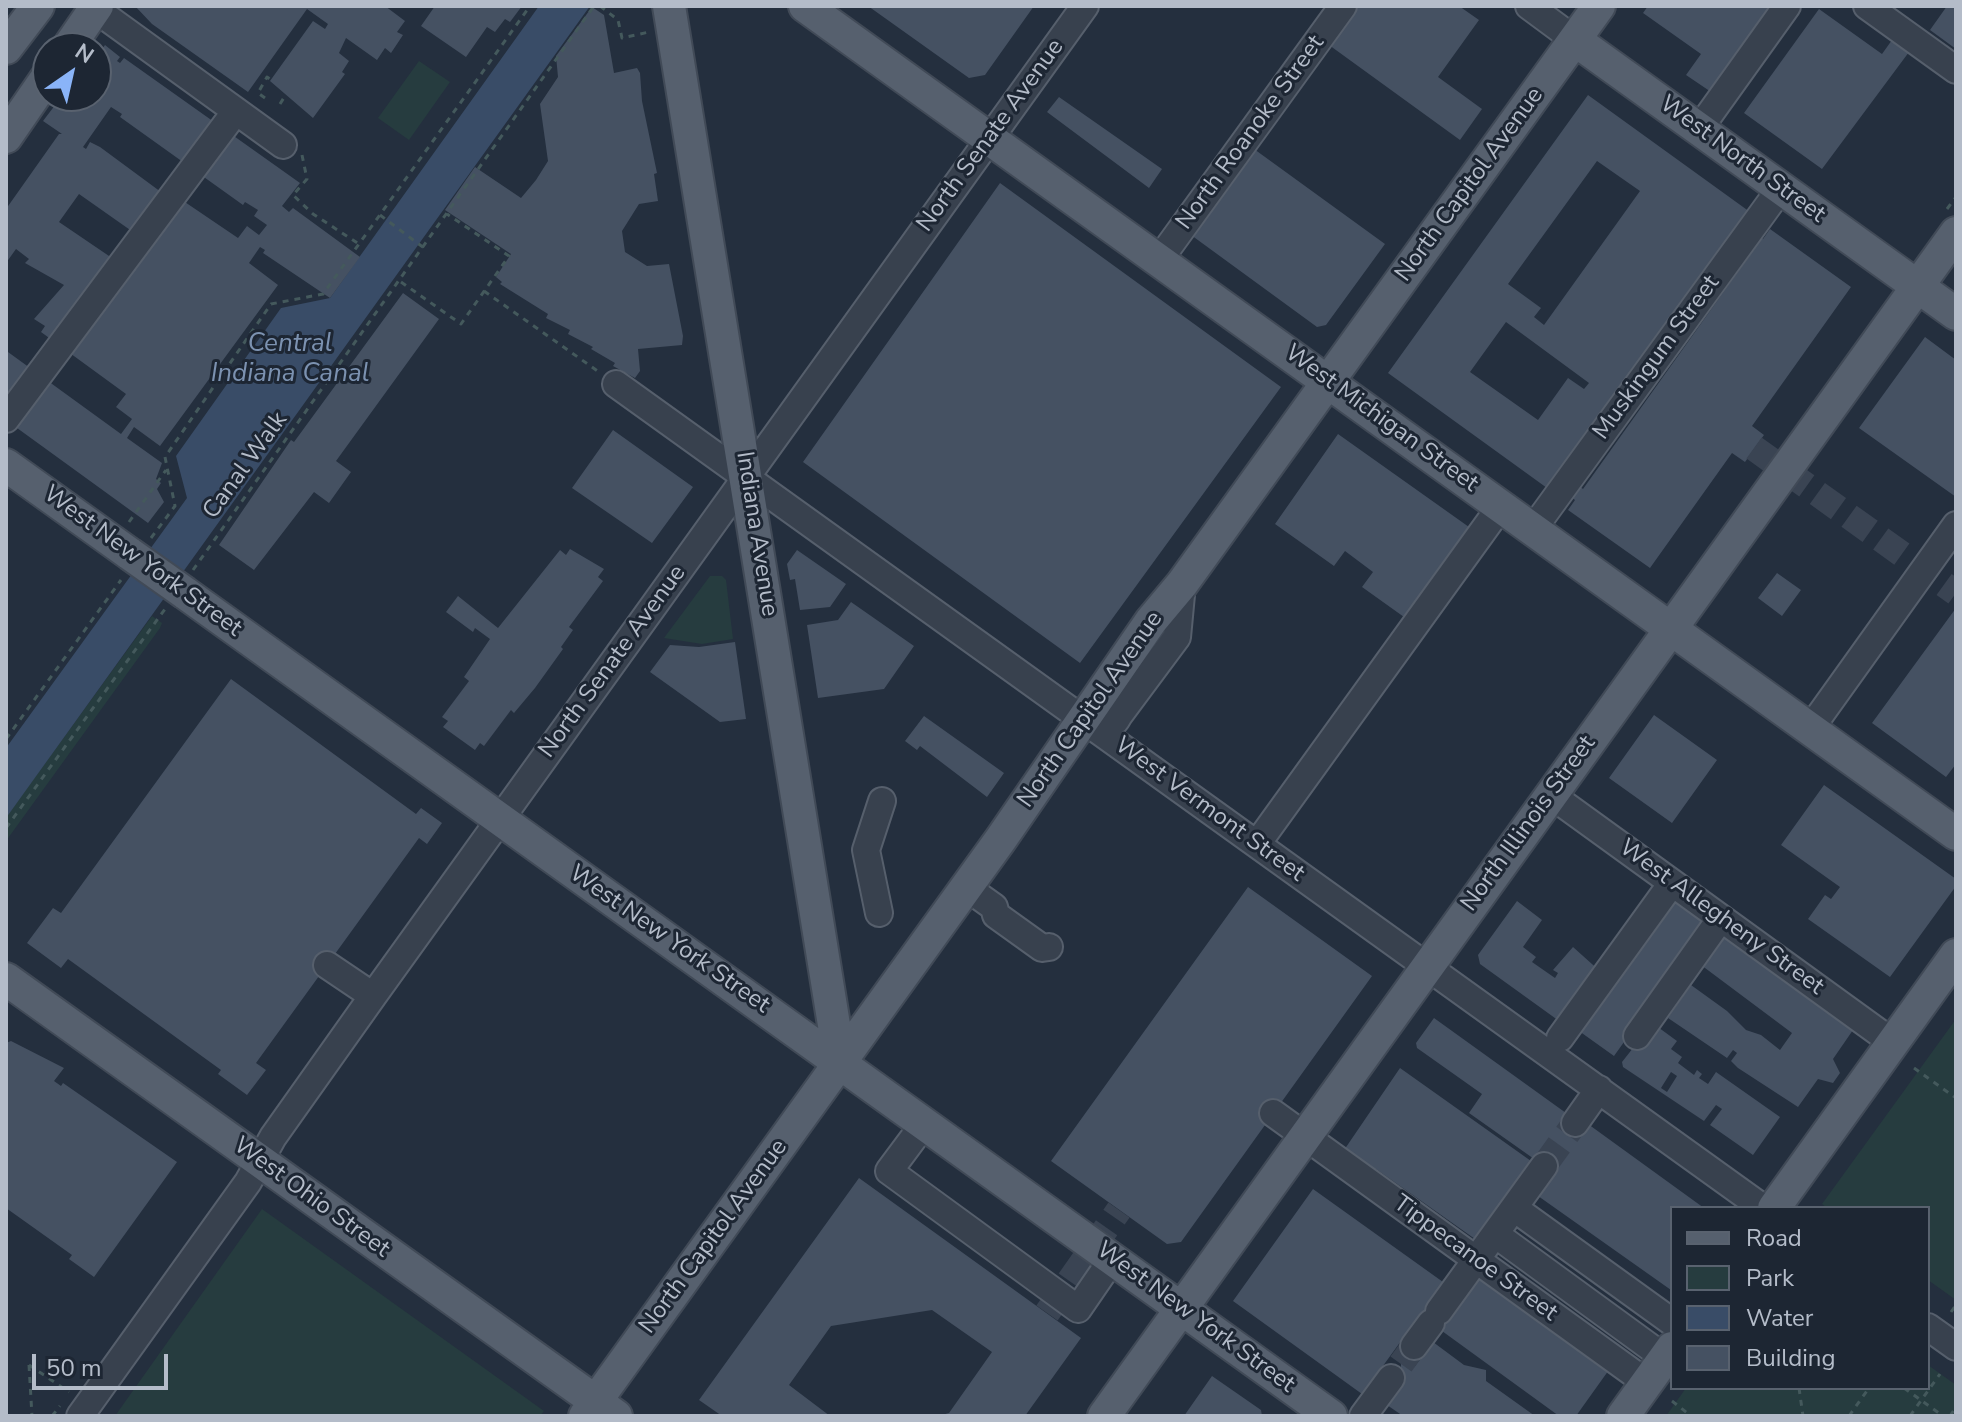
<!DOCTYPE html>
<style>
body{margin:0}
#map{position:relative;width:1962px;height:1422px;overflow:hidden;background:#242f3e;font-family:"Nunito Sans",sans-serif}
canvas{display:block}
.frame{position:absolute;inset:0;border:8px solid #b4bcc9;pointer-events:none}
.legend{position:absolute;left:1670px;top:1206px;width:260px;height:184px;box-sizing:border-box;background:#1d2633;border:2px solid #59626f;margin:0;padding:10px 14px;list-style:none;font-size:24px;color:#b4bcc9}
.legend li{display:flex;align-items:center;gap:16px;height:40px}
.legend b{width:40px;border:2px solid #59626f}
.north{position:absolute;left:32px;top:32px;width:80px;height:80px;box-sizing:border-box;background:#1d2633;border:2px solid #59626f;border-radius:50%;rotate:34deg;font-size:22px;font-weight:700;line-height:32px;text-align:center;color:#b4bcc9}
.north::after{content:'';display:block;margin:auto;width:28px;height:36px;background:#8ab4f8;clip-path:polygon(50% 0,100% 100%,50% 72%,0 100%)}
.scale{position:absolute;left:32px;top:1354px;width:136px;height:36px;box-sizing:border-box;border:4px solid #b4bcc9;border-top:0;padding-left:10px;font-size:24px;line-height:28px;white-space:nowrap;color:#b4bcc9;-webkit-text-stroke:6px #1d2633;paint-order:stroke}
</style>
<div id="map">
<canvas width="1962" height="1422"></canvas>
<div class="frame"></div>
<ul class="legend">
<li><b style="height:10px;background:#56606e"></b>Road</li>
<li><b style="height:22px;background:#263c3f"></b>Park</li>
<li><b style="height:22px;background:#394c67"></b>Water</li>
<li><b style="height:22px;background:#455162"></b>Building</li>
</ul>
<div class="north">N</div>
<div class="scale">50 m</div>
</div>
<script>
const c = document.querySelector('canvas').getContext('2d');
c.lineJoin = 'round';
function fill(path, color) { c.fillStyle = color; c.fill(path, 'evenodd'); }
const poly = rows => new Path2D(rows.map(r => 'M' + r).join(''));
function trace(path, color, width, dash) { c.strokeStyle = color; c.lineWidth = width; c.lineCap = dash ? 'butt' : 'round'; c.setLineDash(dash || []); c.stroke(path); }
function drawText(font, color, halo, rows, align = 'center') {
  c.font = font + ' "Nunito Sans",sans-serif'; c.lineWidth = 6; c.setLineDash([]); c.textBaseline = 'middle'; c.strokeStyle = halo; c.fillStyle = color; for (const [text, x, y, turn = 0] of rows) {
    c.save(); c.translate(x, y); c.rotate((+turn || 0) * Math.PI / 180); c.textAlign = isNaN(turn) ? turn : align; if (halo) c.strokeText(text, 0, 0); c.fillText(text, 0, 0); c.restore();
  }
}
fill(poly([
 [419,61,450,82,409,140,378,118],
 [710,576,722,576,726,580,733,639,702,644,664,638],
 [152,616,162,623,160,628,6,841,6,817],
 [1956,1019,1956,1300,1928,1280,1928,1208,1827,1208,1822,1204],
 [262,1209,544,1411,540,1416,115,1416],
 [1928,1365,1956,1385,1956,1416,1666,1416,1686,1388,1928,1388]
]), '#263c3f');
fill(poly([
 [539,6,590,6,6,818,6,748,187,498,176,456,281,308,330,298]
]), '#394c67');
fill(poly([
 [135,6,385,6,405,21,397,32,403,35,391,53,385,48,377,60,346,38,339,53,349,61,342,72,345,74,313,118,270,81,313,21,325,29,328,24,307,9,248,92,152,24],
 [435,6,522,6,510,22,505,19,495,32,487,27,466,57,421,26],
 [868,6,1034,6,985,75,969,78],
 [1357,6,1459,6,1479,20,1438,77,1482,109,1460,140,1329,45],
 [1648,6,1781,6,1717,96,1686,75,1701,54,1643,13],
 [1947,6,1956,6,1956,49,1930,30],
 [592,7,604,15,614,73,637,68,640,73,642,101,657,173,654,174,658,201,639,204,622,231,625,252,647,266,669,264,683,336,682,345,638,349,640,371,635,378,613,366,615,363,591,349,593,347,568,334,570,330,546,318,548,314,500,284,502,282,496,277,511,254,445,210,475,167,521,198,536,180,548,161,540,104,558,77,556,56],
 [1819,9,1882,54,1892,40,1909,52,1822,169,1744,113],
 [105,45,120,57,117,61,120,63,124,58,300,183,282,206,289,212,293,208,360,257,330,298,263,253,265,250,260,247,249,263,278,285,160,446,134,427,127,438,162,463,156,479,161,483,157,489,164,502,148,523,6,420,8,352,121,434,132,419,116,407,126,394,41,332,45,326,34,319,64,285,25,263,29,259,16,249,6,263,6,209,59,134,62,134,43,121,62,96,96,96,96,57],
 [111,107,122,114,120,117,243,205,245,202,258,210,254,216,267,225,259,235,247,226,238,238,176,196,112,258,59,222,79,194,133,232,161,192,100,147,90,142,86,149,83,147],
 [1588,95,1750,212,1547,488,1388,373],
 [1597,161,1640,191,1544,325,1534,317,1541,308,1508,284],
 [1506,322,1589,383,1584,389,1568,378,1538,420,1470,372],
 [1059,97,1162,169,1149,188,1047,112],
 [1254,149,1385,244,1326,325,1317,327,1191,235],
 [1000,183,1281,387,1080,663,803,462],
 [1770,229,1851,287,1752,426,1764,435,1745,462,1732,453,1650,568,1568,510,1575,500,1569,495,1577,484,1583,489,1755,248,1750,244,1757,234,1763,239],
 [403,293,439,319,336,461,351,472,329,503,314,492,254,570,219,545,291,440,294,442],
 [1925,337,1956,360,1956,497,1859,428],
 [613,430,693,487,652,543,572,488],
 [1338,434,1469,527,1404,617,1362,587,1373,572,1345,551,1334,566,1275,524],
 [570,549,604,569,598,577,603,581,569,627,573,630,561,647,563,649,535,688,514,713,511,710,484,746,480,743,475,750,443,727,448,721,442,717,469,681,464,677,490,639,475,628,473,632,446,612,458,596,498,628,560,550,566,555],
 [797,550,846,584,830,607,800,610,795,579,790,580,787,564],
 [1777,573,1801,590,1782,616,1758,598],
 [851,602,914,646,884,689,818,698,807,625,838,620],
 [1956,608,1956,764,1946,777,1872,723],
 [735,642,746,719,720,722,650,672,670,645,699,647],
 [231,679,416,814,421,808,442,823,427,844,419,838,256,1063,266,1070,247,1095,218,1074,221,1070,68,959,61,968,27,943,53,908,61,913],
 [1654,715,1717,760,1672,823,1609,778],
 [924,716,1004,773,987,797,920,746,917,750,905,741],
 [1824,785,1956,879,1956,886,1890,977,1808,919,1825,895,1831,899,1840,887,1781,845],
 [1248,887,1372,976,1181,1242,1167,1244,1051,1161],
 [1669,892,1710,922,1651,1022,1677,1041,1671,1049,1682,1057,1678,1063,1694,1075,1697,1070,1702,1074,1699,1078,1708,1084,1716,1072,1780,1117,1753,1155,1710,1125,1722,1109,1716,1105,1704,1121,1623,1067,1622,1062,1633,1048,1624,1042,1614,1056,1572,1026],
 [1671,1072,1677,1076,1667,1092,1661,1088],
 [1517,901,1542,920,1523,947,1536,957,1532,962,1555,978,1558,973,1553,970,1573,947,1602,973,1566,1026,1480,964,1478,955],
 [1717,932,1853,1030,1833,1059,1840,1073,1833,1083,1818,1079,1798,1107,1738,1068,1731,1061,1737,1053,1733,1050,1727,1058,1668,1018,1691,985,1727,1011,1746,1030,1761,1035,1780,1050,1792,1033,1697,962],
 [1434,1018,1566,1113,1564,1116,1580,1126,1588,1124,1704,1208,1672,1208,1671,1290,1531,1191,1544,1166,1469,1113,1482,1094,1417,1048,1416,1043],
 [11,1041,64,1068,54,1081,61,1086,63,1083,177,1162,94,1277,69,1259,72,1255,6,1208,6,1043],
 [1400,1068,1531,1161,1475,1239,1376,1169,1370,1178,1340,1156],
 [859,1178,1081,1338,1025,1416,938,1416,949,1413,992,1352,932,1310,831,1326,789,1385,830,1416,722,1416,699,1400],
 [1313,1189,1443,1282,1428,1304,1448,1318,1480,1273,1611,1367,1576,1416,1559,1416,1420,1315,1414,1323,1415,1366,1433,1342,1464,1365,1486,1370,1486,1381,1535,1416,1403,1416,1387,1405,1402,1386,1401,1377,1374,1378,1362,1394,1233,1301],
 [1401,1341,1401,1370,1380,1370],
 [1212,1376,1261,1410,1262,1416,1184,1416]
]), '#455162');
trace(poly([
 [1754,448,1956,593],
 [1544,1166,1575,1123],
 [1047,1313,1119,1210],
 [1401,1364,1414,1346]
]), '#3a4453', 26, [26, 13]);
const minor = poly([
 [91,6,283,145],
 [1529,6,1575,40],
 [1867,6,1956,70],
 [1699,129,1787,6],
 [1159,260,1343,6],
 [616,384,1763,1208],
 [6,419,236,111],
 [1533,529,1781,188],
 [1082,719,1116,720,1119,715,1177,637,1182,584],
 [1810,729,1956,525],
 [1551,795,1892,1042],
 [1257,844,1501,506],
 [966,887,994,907,996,915,1042,948,1049,947],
 [879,913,866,850,882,801],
 [327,965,373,996],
 [1637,1036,1721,918],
 [1560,1038,1672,883],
 [1273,1113,1647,1383],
 [1575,1123,1599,1089],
 [924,1124,889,1171,1078,1309,1113,1258],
 [1514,1208,1672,1322],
 [1495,1234,1665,1358],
 [1439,1311,1544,1166],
 [1928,1327,1956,1347],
 [1414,1346,1431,1323],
 [80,1416,248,1182,273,1137,373,996,1085,6],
 [1363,1416,1391,1378]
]);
const major = poly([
 [669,6,840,1062],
 [805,6,1956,834],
 [1575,40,1956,314],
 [6,48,38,6],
 [68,48,97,6],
 [6,137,48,76],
 [6,465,130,554],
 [185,593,1331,1416],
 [6,979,616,1416],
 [1774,1208,1956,955],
 [585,1416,1001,839,1151,621,1182,584,1599,6],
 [1104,1416,1956,233],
 [1623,1416,1672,1348]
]);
trace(minor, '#565f6c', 30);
trace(major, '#414a57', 36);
trace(poly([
 [600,6,618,20,622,38,649,32],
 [265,98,258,93,267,77,271,80],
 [280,104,285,96],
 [302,155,307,179,293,195,313,214,359,244],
 [1947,209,1956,197],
 [380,215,424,248],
 [401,282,461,324,509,256,447,214],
 [484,291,599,372],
 [129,522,166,470],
 [151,538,175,506,165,457,271,304,323,294,530,6],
 [193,570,594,6],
 [6,739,121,580],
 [6,828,165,609],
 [1914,1068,1956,1098],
 [1951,1312,1956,1305],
 [29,1365,32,1416],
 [29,1365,69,1392],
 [1799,1388,1803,1416],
 [1904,1388,1943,1416],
 [1672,1401,1691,1416],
 [52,1416,60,1406],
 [1849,1416,1869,1388],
 [1910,1416,1940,1374],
 [1950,1416,1956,1407]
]), '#44595c', 3, [6, 6]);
trace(minor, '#38414e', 26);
trace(major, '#56606e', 32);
const majorBridge = poly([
 [130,554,185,593]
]);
trace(majorBridge, '#414a57', 36, []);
trace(majorBridge, '#56606e', 32);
drawText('24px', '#b4bcc9', '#1d2633', [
 ["North Roanoke Street",1251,133,-54],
 ["North Senate Avenue",991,136,-54],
 ["West North Street",1742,160,36],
 ["North Capitol Avenue",1470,185,-54],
 ["Muskingum Street",1657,358,-54],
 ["West Michigan Street",1381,419,36],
 ["Canal Walk",246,466,-54],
 ["Indiana Avenue",756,534,81],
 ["West New York Street",142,562,36],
 ["North Senate Avenue",613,662,-54],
 ["North Capitol Avenue",1091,710,-55],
 ["West Vermont Street",1209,810,36],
 ["North Illinois Street",1529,824,-54],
 ["West Allegheny Street",1721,918,36],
 ["West New York Street",669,940,35],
 ["West Ohio Street",311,1198,36],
 ["North Capitol Avenue",714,1237,-54],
 ["Tippecanoe Street",1475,1259,36],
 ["West New York Street",1195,1318,36]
]);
drawText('italic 26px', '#7c92b1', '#1d2633', [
 ["Central",290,345],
 ["Indiana Canal",290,375]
]);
</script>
